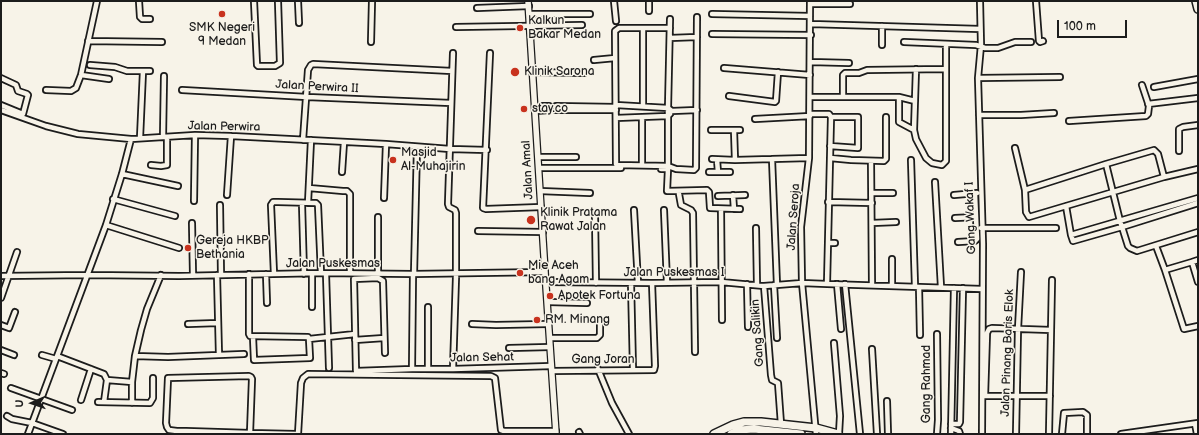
<!DOCTYPE html>
<style>
body{margin:0}
#map{position:relative;width:1199px;height:435px;overflow:hidden;background:#f7f3e8;font-family:"Balsamiq Sans",sans-serif}
canvas{display:block}
.frame{position:absolute;inset:0;border:2px solid #1c1c1c;pointer-events:none}
.north{position:absolute;left:12px;top:383px;width:40px;height:40px;-webkit-text-stroke:3px #f7f3e8;paint-order:stroke;rotate:268deg;font-size:11px;font-weight:700;line-height:16px;text-align:center;color:#1c1c1c}
.north::after{content:'';display:block;margin:auto;width:14px;height:18px;background:#1c1c1c;clip-path:polygon(50% 0,100% 100%,50% 72%,0 100%)}
.scale{position:absolute;left:1057px;top:20px;width:70px;height:18px;box-sizing:border-box;border:2px solid #1c1c1c;border-top:0;padding-left:5px;font-size:12px;line-height:14px;white-space:nowrap;color:#1c1c1c;-webkit-text-stroke:3px #f7f3e8;paint-order:stroke}
</style>
<div id="map">
<canvas width="1199" height="435"></canvas>
<div class="frame"></div>
<div class="north">U</div>
<div class="scale">100 m</div>
</div>
<script>
const c = document.querySelector('canvas').getContext('2d');
c.lineJoin = 'round';
const poly = rows => new Path2D(rows.map(r => 'M' + r).join(''));
function trace(path, color, width, dash) { c.strokeStyle = color; c.lineWidth = width; c.lineCap = dash ? 'butt' : 'round'; c.setLineDash(dash || []); c.stroke(path); }
function drawText(font, color, halo, rows, align = 'center') {
  c.font = font + ' "Balsamiq Sans",sans-serif'; c.lineWidth = 3; c.setLineDash([]); c.textBaseline = 'middle'; c.strokeStyle = halo; c.fillStyle = color; for (const [text, x, y, turn = 0] of rows) {
    c.save(); c.translate(x, y); c.rotate((+turn || 0) * Math.PI / 180); c.textAlign = isNaN(turn) ? turn : align; if (halo) c.strokeText(text, 0, 0); c.fillText(text, 0, 0); c.restore();
  }
}
const minor = poly([
 [139,1,140,17,142,19,150,19],
 [254,1,257,65,258,66,275,66,280,63,278,1],
 [298,1,299,23],
 [614,1,616,21],
 [649,1,649,11],
 [810,1,809,158,801,227,802,283,816,434],
 [980,1,981,45,978,78,983,244,982,434],
 [1036,1,1039,41,1040,42,1043,41],
 [810,4,850,4],
 [477,8,529,6],
 [529,14,590,14],
 [712,14,810,16],
 [811,24,980,29],
 [456,27,582,25],
 [643,28,643,106],
 [670,28,619,28,615,31,616,164,617,165,668,166,676,169,694,170,696,168,697,17],
 [712,34,811,35],
 [670,38,697,37],
 [88,41,162,42],
 [371,42,372,1],
 [904,42,976,45,985,48,998,48,1015,42,1031,42],
 [882,45,882,26],
 [453,53,448,204,449,207,455,210,456,213,456,277,453,369],
 [490,53,483,208,486,209,541,207],
 [594,60,615,58],
 [811,62,849,63],
 [90,65,115,67,127,71,143,71],
 [724,68,810,75],
 [916,69,914,130,916,139,926,158,932,163,942,165,946,161,946,44],
 [532,72,584,73],
 [81,75,109,79],
 [1,78,16,85,18,91,27,94,28,95,23,114,1,105],
 [978,78,1060,77],
 [1154,87,1198,79],
 [46,90,71,91,76,88,81,75,97,1],
 [182,90,307,97,451,103],
 [729,96,775,102,776,101,778,72],
 [843,96,843,75,845,73,859,73,867,70,946,69],
 [810,97,899,97,915,101],
 [899,97,899,122,914,130],
 [1148,104,1198,98],
 [616,105,668,108,672,111,697,110],
 [535,106,549,106],
 [556,106,616,107],
 [1,110,46,126,78,134,131,139,195,135,231,136,386,144,450,149,487,150],
 [556,110,616,110],
 [536,111,549,110],
 [810,114,829,114,831,117,858,117,858,148,830,146],
 [979,115,1021,115,1054,113],
 [616,118,668,116,670,114],
 [755,119,810,116],
 [1069,121,1146,116,1148,114,1149,106,1142,85],
 [711,130,734,130],
 [163,137,164,76],
 [140,138,143,71,150,71],
 [303,140,308,70,311,65,313,64,452,71],
 [1015,148,1025,190],
 [1179,151,1179,129,1183,127,1198,125],
 [538,157,576,157],
 [830,158,851,160,884,161,886,159,886,117],
 [712,159,735,160,809,158],
 [772,159,777,285],
 [735,160,734,130,740,130],
 [911,160,915,286],
 [871,161,872,285],
 [1106,164,1154,150,1158,154,1164,177],
 [151,165,161,166,167,165,167,137],
 [642,165,642,117],
 [668,166,668,108,670,19],
 [539,168,621,168],
 [661,169,668,169,667,191,707,190,709,192,710,208,740,209],
 [342,172,344,142],
 [709,172,718,172,717,160],
 [718,172,730,172],
 [122,174,178,186],
 [935,182,941,287],
 [309,188,343,191,347,191,350,194,350,273],
 [540,191,590,193],
 [872,193,893,193],
 [679,194,681,205,691,210,693,213,695,352],
 [227,195,231,136],
 [733,195,734,209],
 [954,195,977,193],
 [718,196,745,195],
 [384,198,386,144],
 [113,199,175,216],
 [194,201,195,135],
 [828,202,872,203],
 [308,203,311,140],
 [1198,203,1122,227,1073,241,1071,235,1066,206,1029,217,1026,212,1025,190,1106,164,1120,221,1122,227,1128,246,1130,248,1137,251,1198,232],
 [302,204,304,274],
 [220,205,221,275],
 [1066,206,1164,177,1198,169],
 [721,209,722,320],
 [634,210,638,283],
 [664,210,667,283],
 [595,215,596,283],
 [378,217,378,274],
 [955,218,976,217],
 [192,223,193,275],
 [872,223,896,222],
 [106,225,179,248],
 [756,228,757,285],
 [981,228,1056,228],
 [478,231,543,232],
 [1071,235,1198,198],
 [958,242,975,241,977,239,975,194],
 [828,243,835,243],
 [1156,246,1165,270,1184,329,1198,326],
 [892,259,892,286],
 [1198,260,1192,262,1198,282],
 [1165,270,1192,262],
 [249,274,249,334,250,336,308,337,309,339,310,358,254,360,253,337],
 [266,274,267,303],
 [274,274,271,205,273,202,278,202,316,203,318,205,321,273],
 [326,274,329,368],
 [414,274,417,147],
 [217,275,219,355],
 [1,276,88,275,179,276,321,273,413,274,545,272],
 [546,282,652,283,721,282,764,286,802,283,827,284,982,289],
 [631,283,633,369],
 [747,284,748,327],
 [827,284,831,117],
 [837,284,841,329],
 [845,284,860,434],
 [774,285,777,338],
 [764,286,771,375,772,380,778,383,781,424],
 [919,287,920,335],
 [1,298,17,252],
 [548,302,587,303],
 [312,307,312,274],
 [428,307,428,369],
 [188,324,218,323],
 [472,324,496,325,548,324],
 [1,325,9,328,15,312],
 [550,338,597,338,600,335,600,325],
 [309,339,355,334],
 [355,340,384,338],
 [834,343,840,416,839,434],
 [509,348,550,347],
 [872,349,877,434],
 [1,350,14,355],
 [385,353,383,281,378,278,354,279,356,371,412,369,453,369,551,366],
 [42,355,56,359],
 [57,356,104,374,107,380,104,402],
 [135,356,168,357,244,354],
 [412,369,413,274],
 [598,369,612,403,629,434],
 [552,371,654,370,655,366,652,283],
 [1,373,4,374],
 [107,380,132,382],
 [11,388,72,410],
 [985,396,987,333,989,329,992,328,1051,330],
 [985,396,1050,396],
 [81,400,91,369],
 [887,401,888,434],
 [98,402,150,403,153,398,153,378],
 [132,403,132,382,135,356,141,330,147,309,161,275],
 [7,416,12,419,32,423,63,434],
 [951,424,959,424,960,422,963,288],
 [1195,424,1197,434],
 [951,428,959,431,960,434],
 [579,432,580,434],
 [28,434,106,225,122,174,131,139],
 [250,434,250,433,252,379,251,377,249,376,168,378,166,423,167,427,169,430,177,431,186,431,250,433,296,434],
 [298,434,301,383,303,378,308,374,491,376,495,378,501,430,504,431,556,431],
 [937,434,938,420,937,334],
 [951,434,954,288],
 [1016,434,1018,329,1021,272],
 [1049,434,1052,280],
 [1062,434,1064,413,1083,412,1087,415,1087,434],
 [1121,434,1198,423]
]);
const tertiary = poly([
 [528,1,545,272,556,434]
]);
const primary = poly([
 [1196,1,1198,9],
 [714,434,733,425,744,422,761,422,816,428,838,434],
 [731,434,739,430,754,429,801,434]
]);
trace(minor, '#1c1c1c', 8);
trace(tertiary, '#1c1c1c', 8);
trace(primary, '#1c1c1c', 10);
trace(minor, '#f7f3e8', 4.5);
trace(tertiary, '#f7f3e8', 5.5);
trace(primary, '#f7f3e8', 7);
for (const [x, y, r, color] of [
 [222,14,4,"#c8321e"],
 [520,28,4,"#c8321e"],
 [515,72,5,"#c8321e"],
 [524,109,4,"#c8321e"],
 [393,160,4,"#c8321e"],
 [531,220,5,"#c8321e"],
 [188,248,4,"#c8321e"],
 [520,273,4,"#c8321e"],
 [550,296,4,"#c8321e"],
 [537,320,4,"#c8321e"]
]) { const dot = new Path2D(); dot.arc(x, y, r, 0, 2 * Math.PI); c.fillStyle = color; c.fill(dot); trace(dot, '#f7f3e8', 1.5); }
drawText('12px', '#1c1c1c', '#f7f3e8', [
 ["Kalkun",528,21],
 ["Bakar Medan",528,35],
 ["SMK Negeri",222,28,"center"],
 ["9 Medan",222,42,"center"],
 ["Klinik Sarona",524,72],
 ["stay.co",532,109],
 ["Masjid",401,153],
 ["Al-Muhajirin",401,167],
 ["Klinik Pratama",540,213],
 ["Rawat Jalan",540,227],
 ["Gereja HKBP",196,241],
 ["Bethania",196,255],
 ["Mie Aceh",528,266],
 ["bang Agam",528,280],
 ["Apotek Fortuna",558,296],
 ["RM. Minang",545,320]
], 'left');
drawText('12px', '#1c1c1c', '#f7f3e8', [
 ["Jalan Perwira II",317,87,3],
 ["Jalan Perwira",224,127,1],
 ["Jalan Amal",528,170,-93],
 ["Jalan Seroja",794,217,-86],
 ["Gang Wakaf I",971,218,-92],
 ["Jalan Puskesmas",333,264],
 ["Jalan Puskesmas I",674,273],
 ["Gang Salikin",758,333,-94],
 ["Jalan Pinang Baris Elok",1008,353,-88],
 ["Jalan Sehat",482,358,-1],
 ["Gang Joran",603,360],
 ["Gang Rahmad",927,384,-90]
]);
</script>
